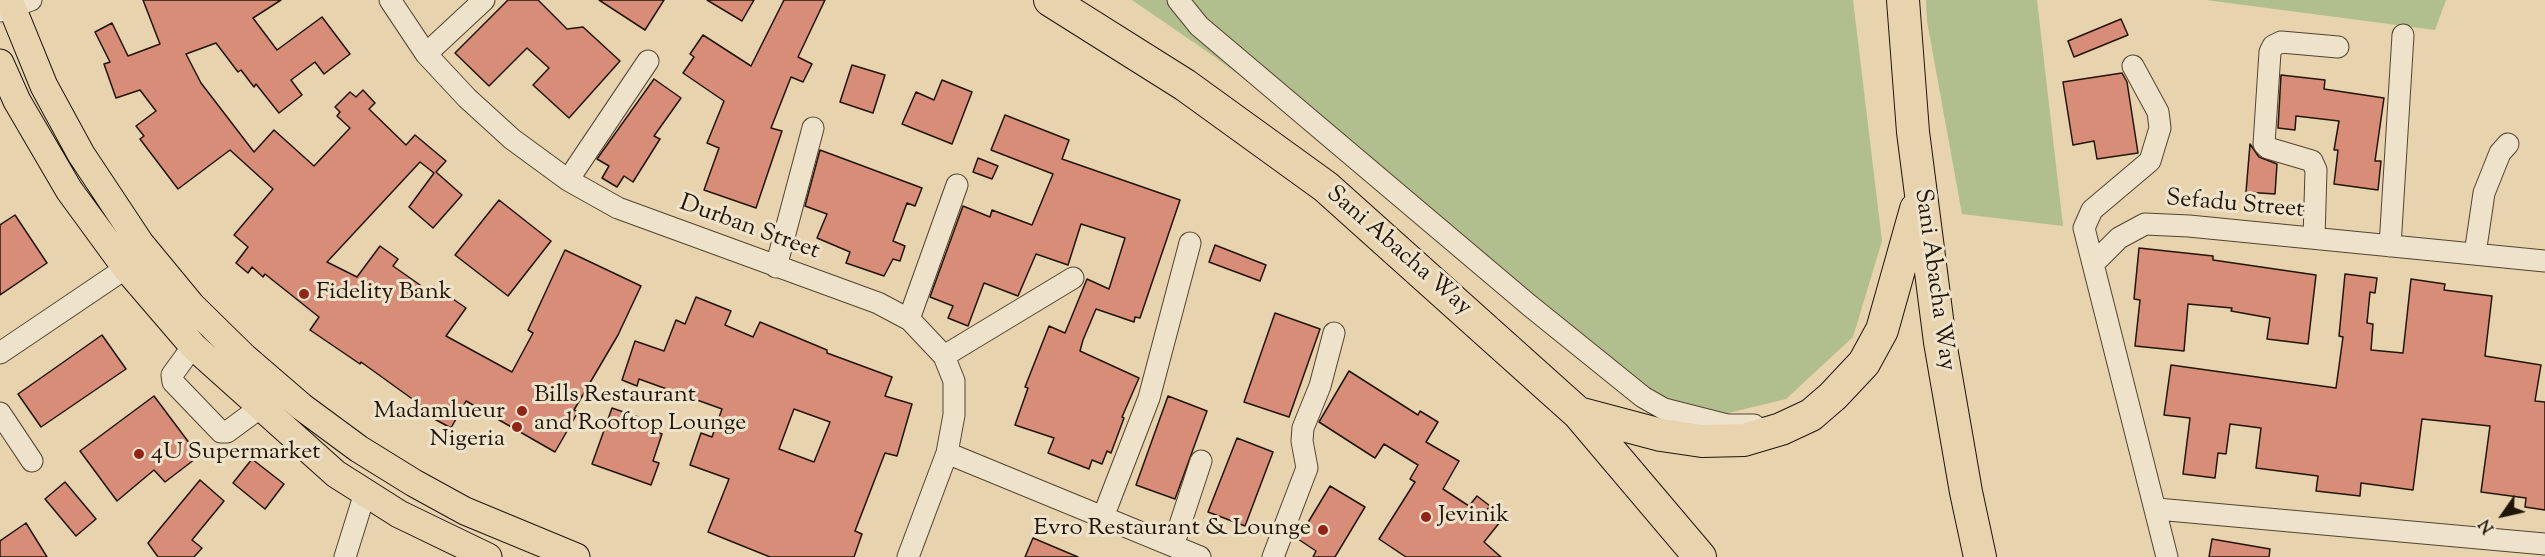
<!DOCTYPE html>
<style>
body{margin:0}
#map{position:relative;width:2545px;height:557px;overflow:hidden;background:#e7d3ae;font-family:"Sorts Mill Goudy",serif}
canvas{display:block}
.north{position:absolute;left:2473px;top:485px;width:60px;height:60px;-webkit-text-stroke:4px #efe2ca;paint-order:stroke;rotate:236deg;font-size:16px;font-weight:700;line-height:24px;text-align:center;color:#201506}
.north::after{content:'';display:block;margin:auto;width:21px;height:27px;background:#201506;clip-path:polygon(50% 0,100% 100%,50% 72%,0 100%)}
</style>
<div id="map">
<canvas width="2545" height="557"></canvas>
<div class="north">N</div>
</div>
<script>
const c = document.querySelector('canvas').getContext('2d');
c.lineJoin = 'round';
function fill(path, color) { c.fillStyle = color; c.fill(path, 'evenodd'); }
const poly = rows => new Path2D(rows.map(r => 'M' + r).join(''));
function trace(path, color, width, dash) { c.strokeStyle = color; c.lineWidth = width; c.lineCap = dash ? 'butt' : 'round'; c.setLineDash(dash || []); c.stroke(path); }
function drawText(font, color, halo, rows, align = 'center') {
  c.font = font + ' "Sorts Mill Goudy",serif'; c.lineWidth = 6; c.setLineDash([]); c.textBaseline = 'middle'; c.strokeStyle = halo; c.fillStyle = color; for (const [text, x, y, turn = 0] of rows) {
    c.save(); c.translate(x, y); c.rotate((+turn || 0) * Math.PI / 180); c.textAlign = isNaN(turn) ? turn : align; if (halo) c.strokeText(text, 0, 0); c.fillText(text, 0, 0); c.restore();
  }
}
fill(poly([
 [1132,0,1853,0,1882,241,1853,337,1786,399,1712,417,1623,391,1502,271,1212,55],
 [1926,0,2037,0,2063,226,1962,214,1927,21],
 [2206,0,2446,0,2435,30]
]), '#b1be8e');
const building = poly([
 [143,0,281,0,253,18,277,50,322,17,350,54,324,74,315,62,291,80,302,95,279,113,256,84,254,87,241,70,238,72,216,43,186,54,201,83,254,152,274,130,314,166,350,128,337,116,340,112,335,107,350,92,356,97,363,90,375,103,369,109,406,145,415,135,446,161,436,172,462,195,433,228,409,207,434,173,420,162,327,262,357,277,380,246,398,259,393,266,430,292,434,286,466,308,446,336,512,372,533,333,528,330,565,250,641,286,618,335,574,410,578,412,555,452,466,401,451,428,427,415,429,411,361,362,360,364,310,330,319,317,265,274,263,277,252,267,248,273,236,263,248,247,234,235,273,189,230,150,178,189,140,139,144,136,136,126,156,111,140,90,116,98,104,64,110,62,95,32,112,23,128,56,160,44,143,0],
 [508,0,538,0,567,29,583,27,620,61,569,118,533,85,549,68,527,48,489,86,455,53,508,0],
 [599,0,664,0,645,30,599,0],
 [707,0,754,0,742,21,707,0],
 [784,0,825,0,798,57,812,64,803,82,791,77,771,128,782,131,756,208,704,190,719,148,707,143,724,101,683,73,694,57,690,54,703,35,751,66,784,0],
 [2121,19,2128,35,2074,57,2068,41,2121,19],
 [852,65,885,75,873,113,840,102,852,65],
 [2122,73,2127,82,2138,153,2097,159,2094,141,2073,145,2063,82,2122,73],
 [2281,75,2325,80,2324,89,2384,98,2375,161,2381,161,2378,190,2334,184,2338,150,2334,150,2339,121,2296,116,2295,130,2278,128,2281,75],
 [654,79,681,98,654,136,660,139,633,182,624,176,617,187,602,178,609,166,597,159,654,79],
 [942,80,972,92,952,144,902,124,916,92,934,100,942,80],
 [1005,115,1069,140,1062,159,1180,200,1140,318,1135,317,1134,322,1096,309,1083,340,1080,351,1139,378,1122,417,1124,418,1111,453,1107,451,1102,464,1092,460,1089,469,1048,453,1054,438,1015,425,1028,388,1025,387,1049,326,1065,333,1087,279,1109,289,1125,238,1081,224,1068,265,1036,254,1018,296,984,283,968,326,948,318,953,306,930,297,963,206,990,217,992,210,1032,225,1053,174,991,150,1005,115],
 [2250,144,2259,157,2277,164,2275,194,2246,192,2250,144],
 [820,150,922,188,915,206,907,203,893,241,905,246,900,261,893,259,884,276,846,263,850,252,817,238,827,214,805,206,820,150],
 [978,158,998,166,992,179,973,172,978,158],
 [499,200,551,241,508,296,455,255,499,200],
 [15,215,47,263,0,295,0,225,15,215],
 [1215,245,1266,265,1260,281,1209,262,1215,245],
 [2139,248,2213,256,2213,260,2316,275,2308,344,2267,339,2270,318,2231,311,2232,308,2188,304,2184,351,2135,346,2140,300,2134,299,2139,248],
 [2345,274,2377,278,2375,293,2370,292,2367,323,2373,324,2371,350,2403,353,2411,279,2445,284,2444,290,2492,296,2485,356,2541,365,2535,401,2545,402,2545,510,2525,507,2526,498,2481,492,2490,426,2422,419,2413,490,2361,483,2360,496,2316,491,2318,476,2256,468,2261,428,2230,424,2226,454,2218,453,2215,478,2183,474,2190,418,2164,415,2171,365,2336,388,2343,337,2339,336,2345,274],
 [696,297,731,311,725,325,753,337,760,322,827,350,827,353,892,377,885,396,912,404,897,456,885,453,855,531,862,534,854,557,770,557,708,532,729,479,690,465,701,433,712,437,722,409,639,379,637,386,622,380,635,341,664,351,676,320,685,324,696,297],
 [794,409,830,422,814,462,779,449,794,409],
 [1275,313,1320,329,1289,417,1244,402,1275,313],
 [102,335,126,369,41,427,18,394,102,335],
 [1349,371,1418,415,1420,411,1438,422,1426,442,1459,461,1443,489,1469,506,1477,496,1490,506,1486,511,1500,522,1484,542,1501,557,1406,557,1379,539,1415,482,1410,479,1418,465,1384,444,1375,458,1319,422,1349,371],
 [154,396,199,456,165,482,154,470,117,501,80,451,154,396],
 [1168,396,1207,411,1175,499,1136,485,1168,396],
 [612,408,638,417,636,425,662,434,653,461,659,463,651,485,592,464,612,408],
 [1237,438,1273,452,1245,526,1208,512,1237,438],
 [252,459,284,484,265,509,233,483,252,459],
 [200,480,224,501,192,540,202,548,194,557,158,557,148,543,200,480],
 [65,482,96,519,76,536,45,499,65,482],
 [1330,486,1365,507,1335,557,1313,557,1316,551,1298,539,1330,486],
 [26,523,47,557,0,557,0,541,26,523],
 [1033,538,1078,557,1025,557,1033,538],
 [2212,539,2270,549,2269,557,2209,557,2212,539]
]);
fill(building, '#d88d78');
trace(building, '#201506', 1.5);
const minor = poly([
 [390,0,426,54,467,98,512,139,568,180,618,208,878,303,910,320,944,356,954,381,954,415,947,453,908,557],
 [1178,0,1199,26,1529,305,1643,397,1664,409,1727,425,1754,425],
 [0,11,31,0],
 [426,54,484,0],
 [568,180,648,61],
 [2314,238,2316,170,2312,161,2268,148,2264,144,2270,52,2273,46,2281,42,2338,47],
 [2390,246,2403,35],
 [2475,254,2484,193,2500,153,2508,144],
 [2093,264,2084,228,2092,210,2150,161,2160,128,2158,112,2133,66],
 [776,267,813,128],
 [909,319,957,185],
 [193,346,172,375,173,382,221,432,227,432,261,407],
 [0,353,126,268],
 [944,356,1073,278],
 [0,413,32,461],
 [947,453,1200,557],
 [2157,509,2545,544],
 [1103,517,1149,398,1190,243],
 [1173,546,1201,461],
 [345,557,365,493],
 [1273,557,1307,468,1302,441,1303,428,1320,386,1334,333],
 [2167,557,2093,264,2119,238,2145,224,2189,226,2545,261]
]);
const major = poly([
 [9,0,44,86,81,154,140,243,192,306,244,357,302,407,359,449,414,483,465,511,576,557],
 [0,63,17,101,69,190,126,268,193,346,336,474,399,514,488,557]
]);
const highway = poly([
 [1050,0,1185,85,1326,187,1578,413,1700,557],
 [1903,0,1913,132,1940,342,1966,492,1980,557],
 [1578,413,1661,435,1702,441,1744,440,1781,429,1811,415,1833,396,1864,363,1882,330,1916,209]
]);
trace(minor, '#524430', 23);
trace(major, '#201506', 29);
trace(highway, '#201506', 34);
trace(minor, '#efe2ca', 21);
trace(major, '#e7d3ae', 27);
trace(highway, '#e7d3ae', 32);
for (const [x, y, r, color] of [
 [304,294,6,"#8f2418"],
 [522,411,6,"#8f2418"],
 [517,427,6,"#8f2418"],
 [139,454,6,"#8f2418"],
 [1426,517,6,"#8f2418"],
 [1323,530,6,"#8f2418"]
]) { const dot = new Path2D(); dot.arc(x, y, r, 0, 2 * Math.PI); c.fillStyle = color; c.fill(dot); trace(dot, '#efe2ca', 2); }
drawText('24px', '#201506', '#efe2ca', [
 ["Sefadu Street",2235,206,5],
 ["Durban Street",749,229,20],
 ["Sani Abacha Way",1398,252,41],
 ["Sani Abacha Way",1933,280,82]
]);
drawText('24px', '#201506', '#efe2ca', [
 ["Fidelity Bank",316,294],
 ["Bills Restaurant",534,397],
 ["and Rooftop Lounge",534,425],
 ["Madamlueur",505,413,"right"],
 ["Nigeria",505,441,"right"],
 ["4U Supermarket",151,454],
 ["Jevinik",1438,517],
 ["Evro Restaurant & Lounge",1311,530,"right"]
], 'left');
</script>
